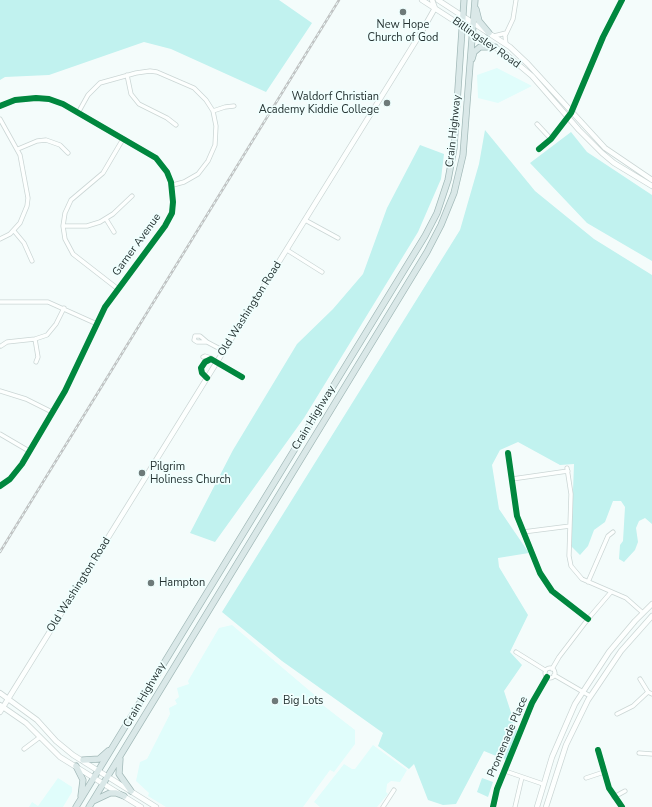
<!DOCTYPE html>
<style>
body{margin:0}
canvas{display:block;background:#f4fcfb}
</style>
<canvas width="652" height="807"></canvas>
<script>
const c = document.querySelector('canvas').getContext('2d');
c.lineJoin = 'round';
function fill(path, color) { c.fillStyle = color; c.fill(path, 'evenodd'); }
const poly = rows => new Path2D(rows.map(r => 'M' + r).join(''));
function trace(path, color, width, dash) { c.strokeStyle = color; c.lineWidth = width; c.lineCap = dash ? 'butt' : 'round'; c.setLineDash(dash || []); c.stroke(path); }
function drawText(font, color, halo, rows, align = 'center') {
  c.font = font + ' "Nunito Sans",sans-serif'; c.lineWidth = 3.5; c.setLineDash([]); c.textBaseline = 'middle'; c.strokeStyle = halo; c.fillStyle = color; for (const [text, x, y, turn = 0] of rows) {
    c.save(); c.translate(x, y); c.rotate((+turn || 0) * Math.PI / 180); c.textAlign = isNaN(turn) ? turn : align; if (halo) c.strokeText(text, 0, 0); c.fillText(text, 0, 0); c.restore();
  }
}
fill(poly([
 [497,68,532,86,498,103,478,98,477,75],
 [232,625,317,697,315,699,355,730,355,744,334,772,330,770,303,807,166,807,148,796,149,793,136,781,140,762,147,759,170,714,169,708,177,704,175,700,179,697,177,688,189,684,188,681,219,628],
 [373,745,407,770,400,782,391,781,387,784,386,792,388,794,377,807,320,807,314,802,344,764,352,769,355,769],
 [58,778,72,787,72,792,63,807,29,807,32,802,38,806]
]), '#e0fdfb');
fill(poly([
 [0,0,279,0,312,23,266,92,171,49,144,42,49,75,5,77,0,80],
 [485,130,535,191,594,239,652,275,652,524,645,518,639,521,636,528,638,542,635,550,624,562,619,559,620,545,623,541,625,507,621,501,613,501,605,522,594,530,588,546,580,555,571,546,574,464,560,465,518,442,500,450,492,465,499,509,529,553,498,558,499,567,528,615,510,652,522,665,504,691,517,731,506,760,484,751,456,804,443,805,428,800,414,764,409,769,378,746,383,733,282,661,222,612,460,230,479,164],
 [571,132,587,152,652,195,652,261,587,223,530,163],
 [420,145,444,154,441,179,418,232,304,418,215,542,190,533,233,450,297,344,333,309,363,274,387,208],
 [482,778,493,782,488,797,477,792]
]), '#c1f2ef');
const minor = poly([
 [494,36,506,33],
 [506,44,505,36,513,19,516,0],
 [127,75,131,94,139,104,167,118,176,125],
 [0,106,15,100,36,98,49,99,63,104,156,158,167,172,171,182,173,202,172,213,165,226,105,307,65,391,22,464,10,479,0,486],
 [213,111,225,107,234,106],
 [78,113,88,95,100,83,136,73,150,71,157,72,194,88,206,100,213,111,216,126,215,145,208,161,198,174,184,182,173,185],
 [0,119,20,155,28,198,27,206,20,223,10,234,0,239],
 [537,124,551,139],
 [18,149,37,141,46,140,60,145,68,153],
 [539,149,551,139,571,113,603,37,622,0],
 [106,219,114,232],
 [305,220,338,238],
 [63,226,87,226,100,222,113,214,132,196],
 [14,231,24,243,32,261],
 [287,250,322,272],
 [118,289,73,254,65,239,63,226,65,213,71,200,103,173,123,139],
 [0,302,48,302,97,324],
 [195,336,200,336,207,342,197,342,194,340,195,336],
 [35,339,38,357,36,362],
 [207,342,224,351],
 [1,346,7,342,35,339,47,335,56,324,64,308],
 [203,357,205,356,211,358],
 [207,378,202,373,201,368,205,362,211,359,242,377],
 [0,391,26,399,52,412],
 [0,434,29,451],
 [508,453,517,516,540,573,552,591,588,619],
 [567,468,571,494,569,556,571,566,582,579,626,598,643,613],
 [512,479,568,471],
 [523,532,570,526],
 [588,582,608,536,613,532],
 [516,652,545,670],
 '545 673a5 5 0 1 1 10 0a5 5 0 1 1-10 0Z',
 [552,669,559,657,588,619,611,592],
 [554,675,590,696],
 [640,679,648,692,652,694],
 [617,714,633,706,648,692],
 [24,749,40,737],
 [598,750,609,788,622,807],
 [639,753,652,754],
 [505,771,543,784],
 [586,778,604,772],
 [614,797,625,791],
 [383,807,394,790],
 [493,807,497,789,532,703,547,677],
 [515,807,522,777]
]);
const secondary = poly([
 [422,0,507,55,532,76,579,130,602,153,614,163,652,186],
 [432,0,435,8],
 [438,0,510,47,528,64,605,148,652,180],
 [0,693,37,720,56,741,73,755,156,807],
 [0,705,26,723,60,757,141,807],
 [0,712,422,31,435,8],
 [537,807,552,757,575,704,609,652,635,621,652,604],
 [546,807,566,745,588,700,621,651,652,616]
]);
const trunk = poly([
 [476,9,479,21,489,33],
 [472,59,474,52,480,47,495,47],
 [120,759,119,774,131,791],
 [83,760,99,759,108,751],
 [76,766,83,780,81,796],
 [93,801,110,793,116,793,124,796],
 [76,807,425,236,437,213,448,180,454,148,464,0],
 [89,807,427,252,441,225,454,193,463,155,475,0]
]);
trace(minor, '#cbd6d5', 5);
trace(secondary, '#cbd6d5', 6);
trace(trunk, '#a2b9b8', 7);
trace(minor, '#fdfffe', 3.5);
trace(secondary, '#fdfffe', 4.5);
trace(trunk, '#dae8e8', 5.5);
const rail = poly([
 [0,552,339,0]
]);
trace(rail, '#c0c3c3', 2.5);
trace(rail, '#f0fffe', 1, [3]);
trace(poly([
 [0,106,15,100,36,98,49,99,63,104,156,158,167,172,171,182,173,202,172,213,165,226,105,307,65,391,22,464,10,479,0,486],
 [539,149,551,139,571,113,603,37,622,0],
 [207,378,202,373,201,368,205,362,211,359,242,377],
 [508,453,517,516,540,573,552,591,588,619],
 [598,750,609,788,622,807],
 [493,807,497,789,532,703,547,677]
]), '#00873e', 6);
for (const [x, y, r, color] of [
 [403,12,4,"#6e7a79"],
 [387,103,4,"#6e7a79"],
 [142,473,4,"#6e7a79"],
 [151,583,4,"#6e7a79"],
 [275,701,4,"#6e7a79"]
]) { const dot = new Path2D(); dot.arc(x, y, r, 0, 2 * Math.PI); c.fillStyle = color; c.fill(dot); trace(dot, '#f0fffe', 1.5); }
drawText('11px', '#263433', '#f0fffe', [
 ["New Hope",403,25,"center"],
 ["Church of God",403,38,"center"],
 ["Waldorf Christian",379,97,"right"],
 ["Academy Kiddie College",379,110,"right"],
 ["Pilgrim",150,467],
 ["Holiness Church",150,480],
 ["Hampton",159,583],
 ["Big Lots",283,701]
], 'left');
drawText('11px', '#263433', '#f0fffe', [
 ["Billingsley Road",486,43,35],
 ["Crain Highway",454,131,-84],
 ["Garner Avenue",137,245,-54],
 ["Old Washington Road",250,309,-58],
 ["Crain Highway",314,418,-59],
 ["Old Washington Road",79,585,-58],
 ["Crain Highway",145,695,-60],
 ["Promenade Place",508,737,-67]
]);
</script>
